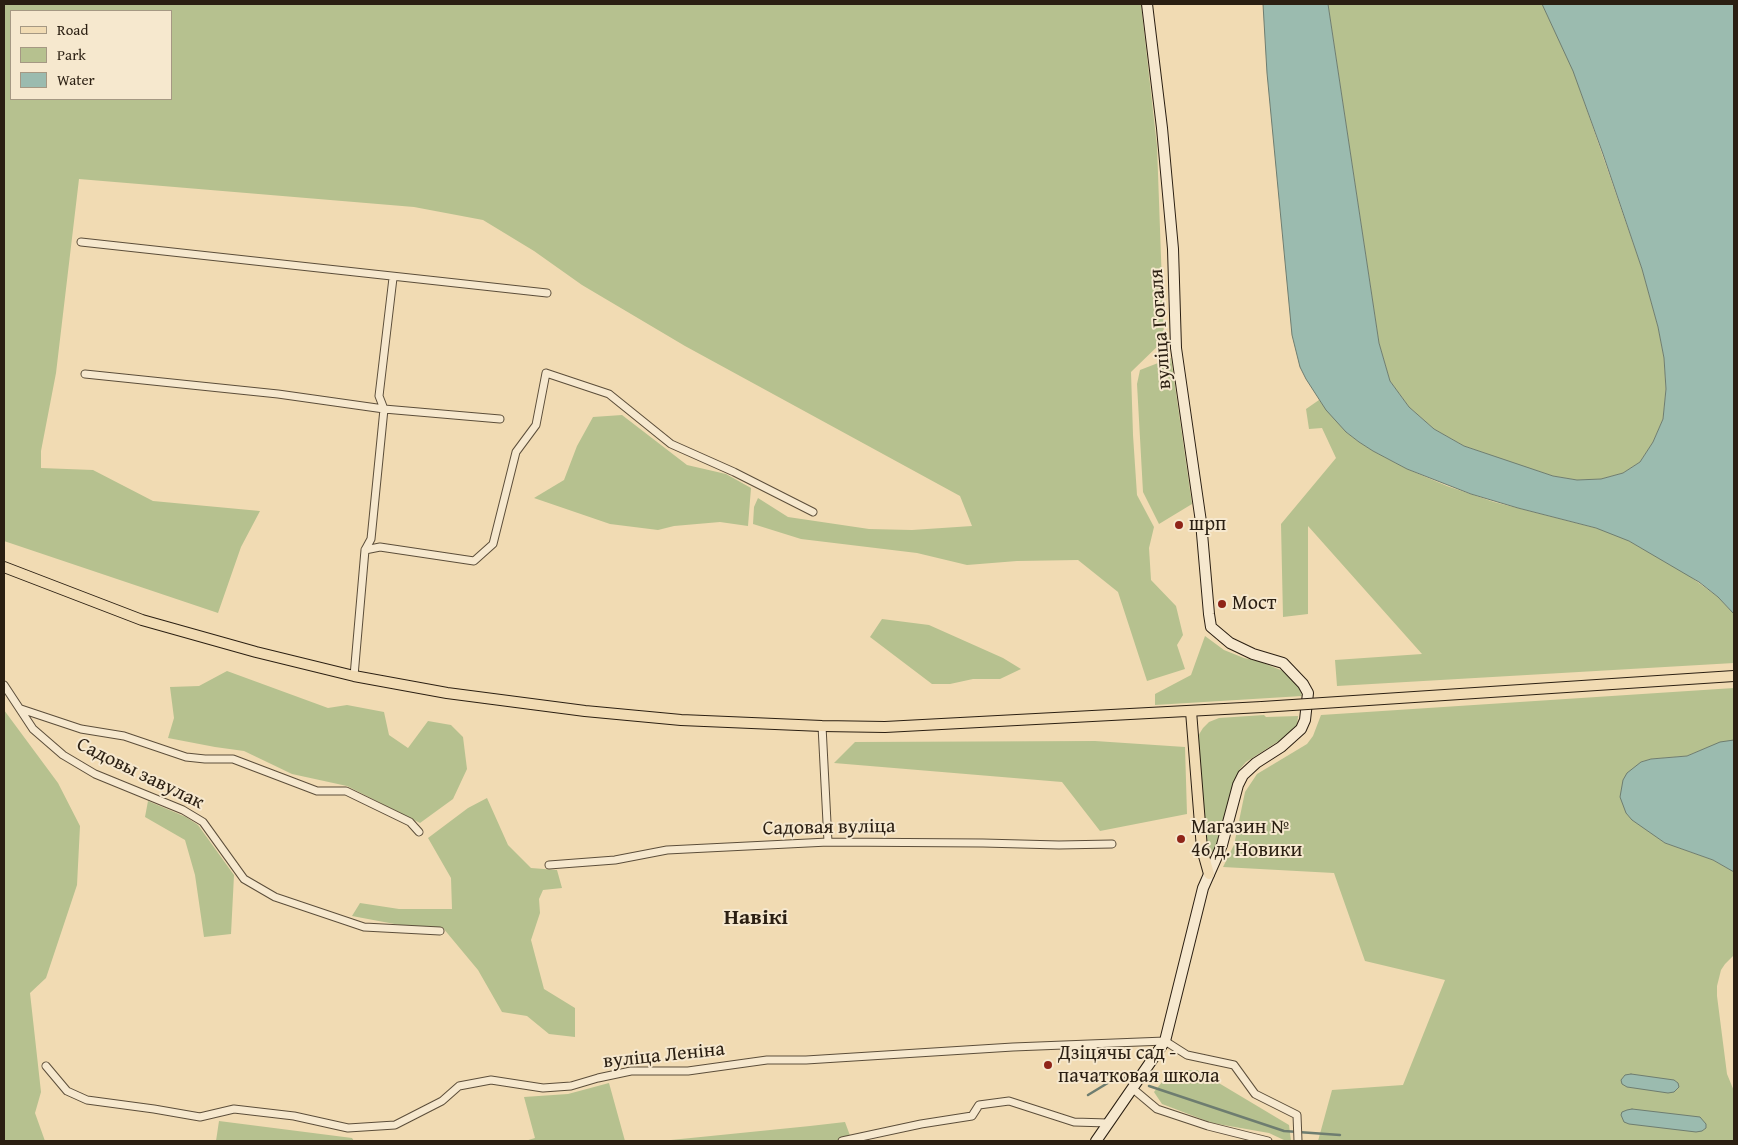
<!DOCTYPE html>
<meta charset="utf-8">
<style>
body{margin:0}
#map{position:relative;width:1738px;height:1145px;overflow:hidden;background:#f1dbb3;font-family:"Gentium Book Plus",serif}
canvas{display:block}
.frame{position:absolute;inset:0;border:5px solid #2b1f12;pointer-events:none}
.legend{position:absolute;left:10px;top:10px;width:162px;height:90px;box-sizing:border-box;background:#f6e8ce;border:1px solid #a59883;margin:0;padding:6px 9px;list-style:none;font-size:15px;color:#2b1f12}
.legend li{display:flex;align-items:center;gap:10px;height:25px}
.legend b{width:25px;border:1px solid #a59883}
</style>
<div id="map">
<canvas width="1738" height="1145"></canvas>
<div class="frame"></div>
<ul class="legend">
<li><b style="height:6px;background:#f1dbb3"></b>Road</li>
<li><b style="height:14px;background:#b6c18f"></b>Park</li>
<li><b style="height:14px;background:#9bbbaf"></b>Water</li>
</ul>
</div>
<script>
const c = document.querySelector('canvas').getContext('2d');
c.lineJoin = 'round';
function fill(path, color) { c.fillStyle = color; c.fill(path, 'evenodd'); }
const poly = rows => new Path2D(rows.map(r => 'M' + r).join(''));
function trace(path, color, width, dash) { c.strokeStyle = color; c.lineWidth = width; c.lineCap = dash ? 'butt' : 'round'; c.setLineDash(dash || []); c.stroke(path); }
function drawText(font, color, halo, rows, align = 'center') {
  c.font = font + ' "Gentium Book Plus",serif'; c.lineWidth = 4; c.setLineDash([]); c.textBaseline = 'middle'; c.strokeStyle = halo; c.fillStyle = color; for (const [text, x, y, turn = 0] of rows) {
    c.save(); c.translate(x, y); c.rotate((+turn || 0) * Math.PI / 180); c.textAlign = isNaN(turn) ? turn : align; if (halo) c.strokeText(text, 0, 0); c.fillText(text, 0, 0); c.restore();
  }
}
fill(poly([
 [4,4,1141,4,1157,146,1164,340,1131,372,1133,435,1137,495,1154,527,1149,548,1151,580,1176,606,1183,635,1177,645,1185,669,1147,681,1118,592,1078,560,1017,561,967,565,917,553,801,539,753,524,754,507,758,498,788,517,869,529,912,530,972,526,960,496,685,346,582,285,534,251,483,220,414,207,79,179,56,373,41,451,41,468,93,470,153,501,260,511,241,547,218,613,4,541],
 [11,11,171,11,171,99,11,99],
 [1328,4,1542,4,1573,70,1642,269,1658,327,1664,358,1666,389,1663,419,1653,442,1640,462,1623,473,1601,479,1577,480,1553,476,1528,468,1464,446,1434,429,1409,407,1390,381,1379,343],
 [1171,358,1192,504,1159,524,1143,492,1137,384,1140,370],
 [1319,400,1346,432,1359,442,1373,451,1407,469,1447,486,1494,502,1607,531,1629,541,1688,575,1718,597,1734,614,1734,663,1337,686,1335,660,1422,654,1308,526,1308,614,1283,617,1281,524,1336,458,1322,428,1309,429,1306,409],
 [622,415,687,465,726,474,751,488,748,526,720,522,674,526,658,530,610,524,534,498,564,480,577,446,593,417],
 [882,619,929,625,1003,658,1021,669,1000,679,973,679,950,684,932,684,870,637],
 [1205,636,1224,650,1244,658,1261,662,1283,671,1294,679,1299,687,1302,696,1155,705,1155,694,1191,675],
 [227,671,328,708,347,705,384,712,389,735,408,748,428,721,451,725,463,737,467,769,453,799,420,823,347,786,292,774,244,751,215,747,168,738,174,718,170,687,199,686],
 [1734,688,1734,740,1711,746,1687,756,1651,759,1641,762,1626,813,1632,819,1665,843,1713,860,1734,872,1734,955,1725,964,1721,970,1717,986,1717,996,1727,1074,1734,1091,1734,1141,1318,1141,1332,1090,1403,1085,1445,980,1365,961,1334,873,1223,867,1234,845,1245,792,1257,774,1307,744,1313,736,1321,715],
 [4,710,58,783,80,826,77,885,46,978,30,993,41,1092,35,1113,45,1141,4,1141],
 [1264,715,1266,717,1298,716,1297,726,1292,732,1282,739,1246,762,1240,769,1233,784,1219,846,1215,852,1210,852,1206,848,1198,736,1203,728,1209,722,1219,718],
 [1095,741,1185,747,1187,814,1100,831,1062,782,834,763,855,742],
 [487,798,508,845,531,868,557,870,562,888,543,890,539,899,540,913,531,940,544,989,575,1008,575,1037,549,1034,527,1016,502,1012,478,970,443,928,400,925,352,916,360,903,399,909,452,909,451,878,428,838,468,808],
 [148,801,186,817,198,825,234,875,231,934,204,937,195,875,185,840,145,817],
 [1197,1070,1289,1125,1291,1141,1286,1141,1269,1133,1212,1123,1162,1104,1154,1092,1171,1071],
 [609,1083,625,1141,525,1141,535,1138,524,1097,568,1094],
 [219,1121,352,1138,354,1141,216,1141],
 [845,1122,852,1141,661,1141,810,1126]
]), '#b6c18f');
const water = poly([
 [1263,4,1328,4,1379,343,1390,381,1409,407,1434,429,1464,446,1553,476,1577,480,1601,479,1623,473,1640,462,1653,442,1663,419,1666,389,1664,358,1658,327,1642,269,1603,154,1573,71,1542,4,1734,4,1734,614,1718,597,1699,582,1629,541,1596,528,1518,508,1471,494,1407,469,1373,451,1359,442,1346,432,1326,410,1306,379,1300,367,1292,335,1267,73,1263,4],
 [1734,740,1734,872,1713,860,1665,843,1632,820,1626,813,1620,797,1623,780,1627,773,1641,762,1651,759,1687,756,1720,742,1734,740],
 [1631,1074,1674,1080,1678,1083,1679,1087,1674,1092,1668,1093,1627,1087,1622,1084,1621,1080,1625,1075,1631,1074],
 [1632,1109,1700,1117,1706,1124,1706,1128,1702,1131,1696,1132,1629,1124,1624,1122,1621,1115,1622,1112,1627,1110,1632,1109]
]);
fill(water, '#9bbbaf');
trace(water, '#6e7d70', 1);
trace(poly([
 [1149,1086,1284,1131,1340,1135],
 [1088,1095,1116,1078,1129,1078]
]), '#6e7d70', 2.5);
const street = poly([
 [81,242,547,293],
 [85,374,278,394,384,409,500,419],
 [365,550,380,547,474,561,493,544,516,452,536,425,546,373,609,394,671,444,734,472,813,512],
 [354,676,365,550,371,539,384,409,379,396,393,278],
 [4,685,33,729,63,755,95,774,183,810,203,822,244,879,275,897,364,927,440,931],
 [21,709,81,729,124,736,186,757,205,759,233,759,317,791,346,791,410,822,419,832],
 [822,726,828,842],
 [549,865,615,860,667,850,828,842,983,843,1059,845,1112,844],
 [46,1066,67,1091,87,1100,154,1109,200,1117,234,1109,294,1116,348,1128,395,1125,442,1101,459,1086,491,1080,543,1088,571,1086,598,1078,631,1071,688,1071,767,1060,806,1060,1013,1047,1165,1041,1187,1055,1234,1065,1255,1094,1297,1115,1298,1141],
 [1132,1088,1157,1109,1208,1126,1268,1141],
 [842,1141,921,1124,972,1116,979,1105,1009,1101,1074,1122,1108,1123]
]);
const secondary = poly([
 [1096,1141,1165,1041,1203,888,1222,845,1238,785,1243,775,1256,763,1281,747,1301,729,1305,720,1308,693,1303,684,1283,663,1253,654,1230,643,1211,627,1209,614,1201,522,1176,348,1173,249,1162,128,1147,4]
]);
const primary = poly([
 [4,567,142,620,256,652,354,676,447,693,585,711,681,720,822,726,885,727,1262,707],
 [1191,711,1202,849,1209,874]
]);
trace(street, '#5c4e3a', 9);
trace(secondary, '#2b1f12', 12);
trace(primary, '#2b1f12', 12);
trace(street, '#f6e8ce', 7);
trace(secondary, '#f6e8ce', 10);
trace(primary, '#f1dbb3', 10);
const primaryBridge = poly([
 [1262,707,1734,676]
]);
trace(primaryBridge, '#2b1f12', 12, []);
trace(primaryBridge, '#f1dbb3', 10);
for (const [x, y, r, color] of [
 [1179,525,5,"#8f2418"],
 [1222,604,5,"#8f2418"],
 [1181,839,5,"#8f2418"],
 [1048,1065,5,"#8f2418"]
]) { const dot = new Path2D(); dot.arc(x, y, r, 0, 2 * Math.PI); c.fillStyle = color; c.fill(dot); trace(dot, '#f6e8ce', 2); }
drawText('20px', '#2b1f12', '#f6e8ce', [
 ["вуліца Гогаля",1161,329,-94],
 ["Садовы завулак",140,774,26],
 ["Садовая вуліца",829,828,-1],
 ["вуліца Леніна",664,1056,-6]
]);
drawText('20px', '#2b1f12', '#f6e8ce', [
 ["шрп",1189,525],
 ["Мост",1232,604],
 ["Магазин №",1191,828],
 ["46 д. Новики",1191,851],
 ["Дзіцячы сад -",1058,1054],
 ["пачатковая школа",1058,1077]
], 'left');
drawText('bold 22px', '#2b1f12', '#f6e8ce', [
 ["Навікі",756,918]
]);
</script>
